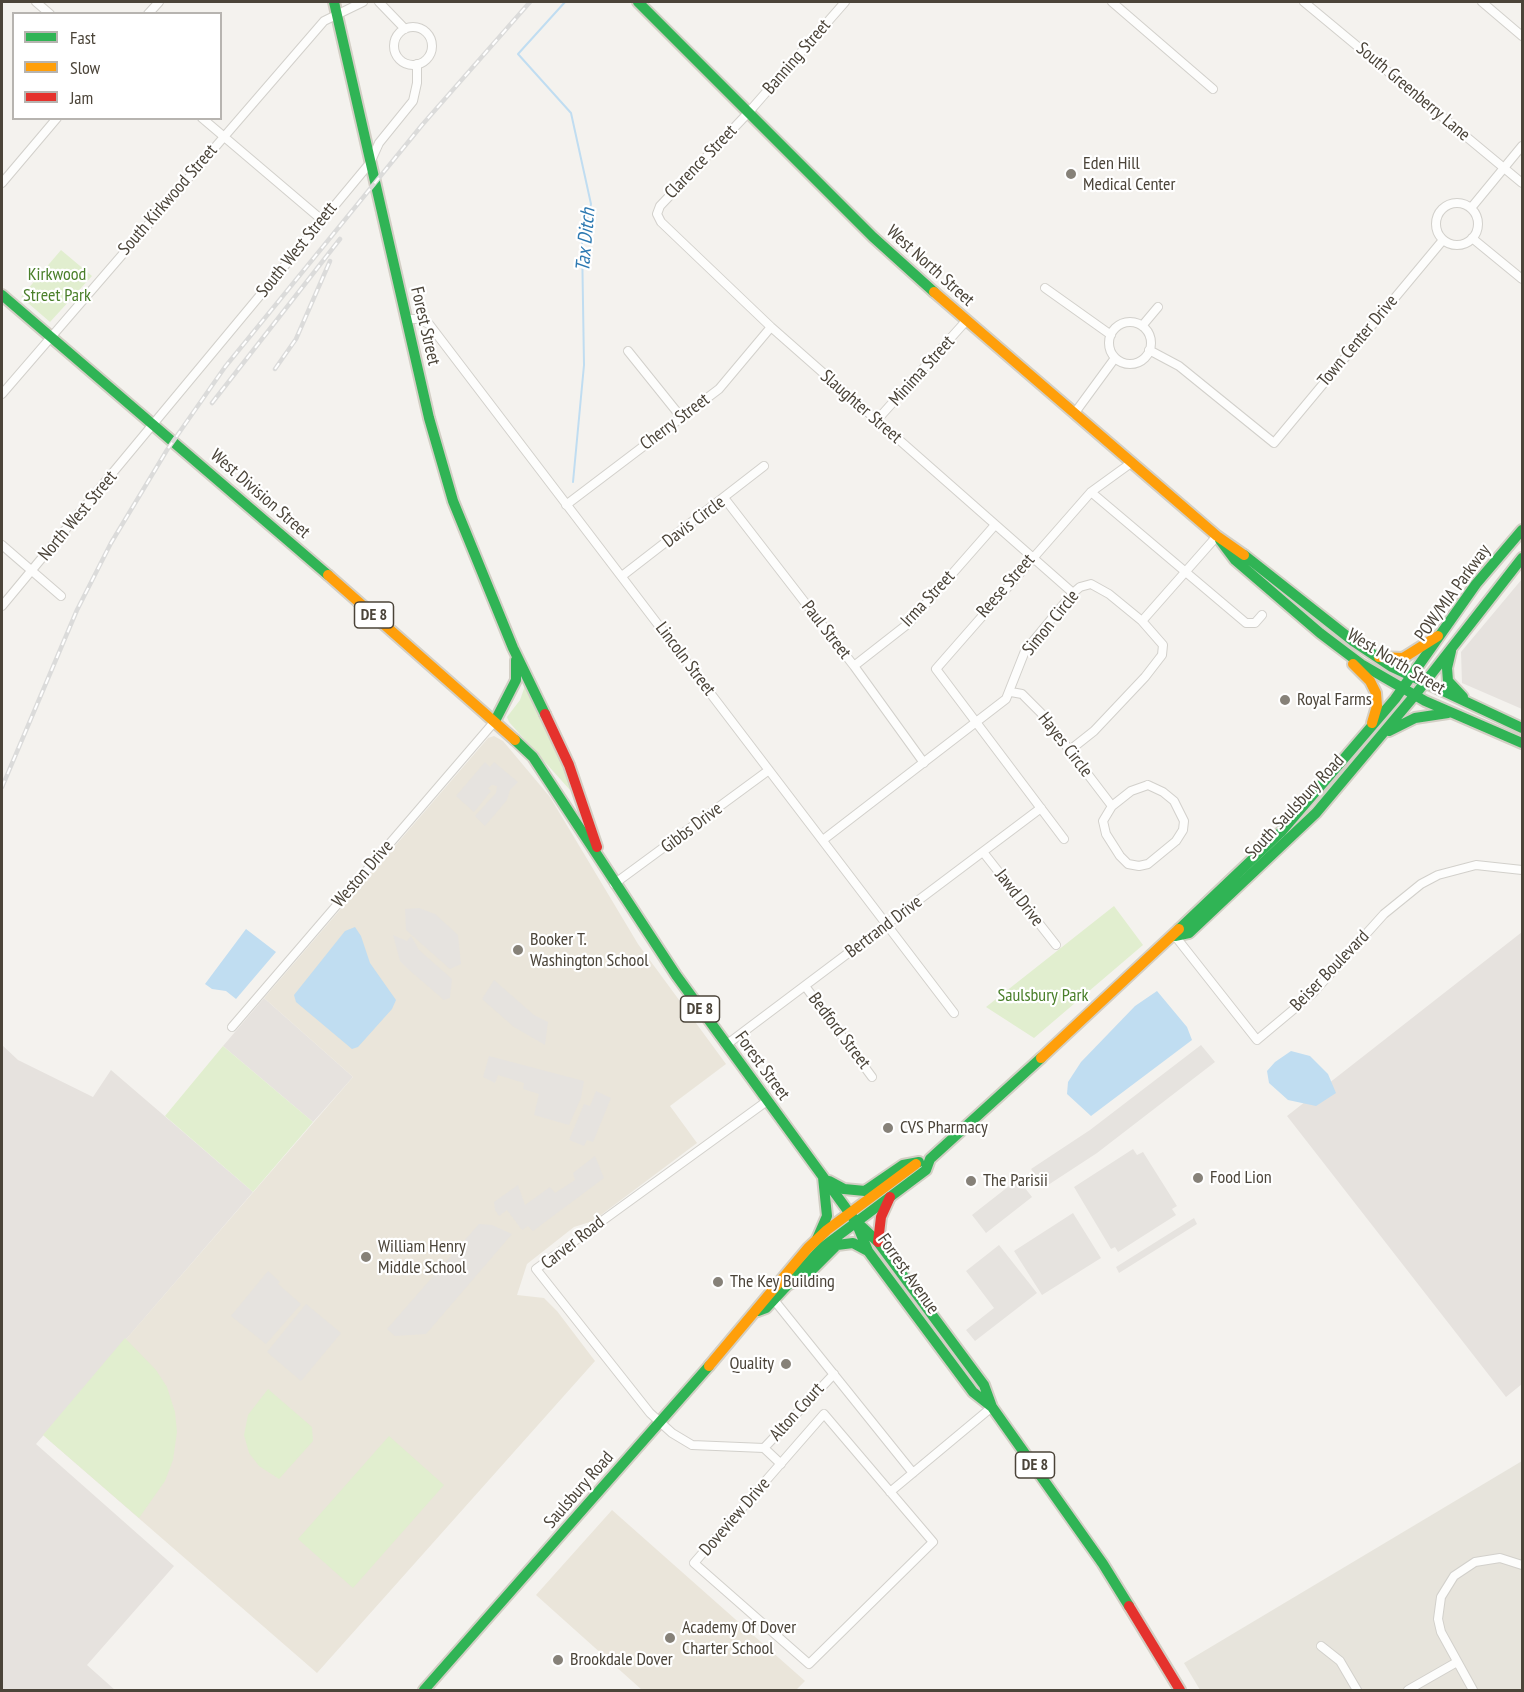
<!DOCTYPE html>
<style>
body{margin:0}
#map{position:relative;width:1524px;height:1692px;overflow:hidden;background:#f4f2ee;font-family:"PT Sans Narrow",sans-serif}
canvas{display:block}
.frame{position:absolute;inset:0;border:3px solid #4b4439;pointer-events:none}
.legend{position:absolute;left:12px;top:12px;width:210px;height:108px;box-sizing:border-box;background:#fff;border:2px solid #b7b4b0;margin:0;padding:8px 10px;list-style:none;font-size:18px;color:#4b4439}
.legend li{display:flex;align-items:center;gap:12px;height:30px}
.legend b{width:30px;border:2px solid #b7b4b0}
</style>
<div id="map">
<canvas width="1524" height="1692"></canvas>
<div class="frame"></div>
<ul class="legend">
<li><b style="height:8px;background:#30b455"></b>Fast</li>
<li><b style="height:8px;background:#ff9f0a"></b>Slow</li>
<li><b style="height:8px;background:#e5322d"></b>Jam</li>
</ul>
</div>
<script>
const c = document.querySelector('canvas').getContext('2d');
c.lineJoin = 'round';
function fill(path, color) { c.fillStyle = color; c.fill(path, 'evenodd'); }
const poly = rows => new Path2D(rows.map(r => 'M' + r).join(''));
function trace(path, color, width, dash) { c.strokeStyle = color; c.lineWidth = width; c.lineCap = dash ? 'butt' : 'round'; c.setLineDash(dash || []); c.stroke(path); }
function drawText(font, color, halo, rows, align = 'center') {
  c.font = font + ' "PT Sans Narrow",sans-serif'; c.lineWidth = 4.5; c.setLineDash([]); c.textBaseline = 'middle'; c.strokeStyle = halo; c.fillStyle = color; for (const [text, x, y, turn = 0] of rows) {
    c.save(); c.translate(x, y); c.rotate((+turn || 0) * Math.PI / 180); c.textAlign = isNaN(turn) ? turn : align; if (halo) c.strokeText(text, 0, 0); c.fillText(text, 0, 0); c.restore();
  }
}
fill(poly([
 [1522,1461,1522,1690,1200,1690,1184,1663]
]), '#e7e4dc');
fill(poly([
 [1522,579,1522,709,1462,683,1461,652],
 [1522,932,1522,1384,1506,1397,1287,1116],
 [264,998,353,1077,313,1122,223,1046],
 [2,1045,18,1060,93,1097,111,1070,253,1192,36,1444,174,1566,87,1665,115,1690,2,1690]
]), '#e6e2de');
fill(poly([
 [494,736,503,741,550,797,638,944,726,1064,670,1106,697,1143,593,1221,574,1227,527,1264,517,1295,544,1298,557,1311,595,1361,317,1673,43,1435,353,1077,264,998,488,738],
 [612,1510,805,1681,796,1690,642,1690,536,1595]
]), '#eae5da');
fill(poly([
 [61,250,92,276,50,322,21,297],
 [526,683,572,787,570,790,509,722,507,717,520,700],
 [1114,906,1143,945,1034,1038,986,1007],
 [223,1046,313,1122,253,1192,165,1116],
 [125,1338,156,1370,167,1387,175,1412,177,1432,173,1460,165,1481,139,1518,43,1435],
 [268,1389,312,1427,313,1441,279,1479,259,1466,249,1453,244,1435,248,1415],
 [389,1436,444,1485,353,1588,298,1539]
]), '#e1eecf');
fill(poly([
 [485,762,490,767,494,762,518,782,510,790,507,800,485,826,475,816,496,793,497,786,492,785,488,788,491,791,474,812,456,796],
 [419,908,435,914,458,935,461,964,450,969,406,930,405,909],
 [393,935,407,941,411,936,419,950,452,979,450,998,444,1000,408,969,400,961],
 [494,980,534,1015,548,1022,545,1045,514,1027,482,999],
 [1201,1045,1215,1062,1097,1153,1045,1187,1031,1169,1090,1130],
 [489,1056,584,1081,581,1098,569,1125,534,1115,539,1094,523,1089,524,1083,498,1075,495,1083,483,1077],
 [596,1091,611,1098,593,1142,587,1140,584,1146,569,1140,584,1104,590,1106],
 [1133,1149,1137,1155,1143,1152,1177,1206,1172,1209,1176,1215,1118,1252,1115,1247,1111,1249,1074,1187],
 [595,1156,604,1178,533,1231,528,1226,522,1230,507,1210,499,1216,495,1210,494,1202,518,1185,525,1205,550,1187,555,1193,575,1180,573,1173],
 [1018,1179,1032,1197,986,1233,972,1215],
 [1073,1213,1101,1258,1042,1295,1014,1251],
 [1194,1218,1197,1224,1119,1273,1116,1267],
 [479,1224,492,1225,512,1234,426,1334,395,1336,387,1329],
 [999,1245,1037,1293,975,1341,966,1330,994,1308,966,1271],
 [268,1271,280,1282,278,1284,301,1304,266,1344,231,1316],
 [306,1304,341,1333,301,1381,267,1352]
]), '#e6e3df');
fill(poly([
 [355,927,361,936,370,963,396,1000,392,1009,358,1047,352,1049,296,1002,294,995,345,931],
 [246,929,276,952,236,999,226,991,212,989,205,984],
 [1157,991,1187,1027,1192,1040,1091,1116,1067,1094,1068,1082,1081,1062,1135,1006],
 [1291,1051,1310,1056,1328,1074,1336,1093,1316,1106,1288,1100,1269,1083,1267,1071,1275,1062]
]), '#c0ddf1');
trace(poly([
 [565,2,518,54,571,113,591,204,582,241,584,365,573,482]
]), '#c0ddf1', 2);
const street = poly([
 [36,2,50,14],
 [379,2,405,29],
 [845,2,748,113,660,206,657,214,661,222,771,327,1073,593],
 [1112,2,1213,89],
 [1304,2,1522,183],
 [1482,2,1522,36],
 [148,14,159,2],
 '394 46a19 19 0 1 1 38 0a19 19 0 1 1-38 0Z',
 [202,118,322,220],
 [2,183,57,118],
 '1436 224a21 21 0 1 1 42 0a21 21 0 1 1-42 0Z',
 [1471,208,1522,146],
 [1472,238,1522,279],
 [1045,288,1111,335],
 [407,319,418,319,429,324,954,1013],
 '1109 343a21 21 0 1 1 42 0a21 21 0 1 1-42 0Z',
 [1142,326,1158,307],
 [1149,350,1179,366,1274,443,1443,240],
 [628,351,681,417],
 [2,394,324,21,363,2],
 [1074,414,1115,358],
 [877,420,966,321],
 [1091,492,1246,623,1255,623,1262,615],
 [725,499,854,666,924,763],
 [566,505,719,389,771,327],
 [2,545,61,596],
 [622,576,764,466],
 [2,606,370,163,379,143,413,101,417,83,417,64],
 [1142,621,1217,536],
 [854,666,909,623,995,525],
 [1011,692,1022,694,1041,713,1112,806],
 [1148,785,1163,792,1174,801,1184,821,1183,830,1176,841,1148,864,1139,866,1128,864,1120,856,1106,834,1103,821,1112,806,1131,791,1148,785],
 [1064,839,936,669,1091,492,1131,463],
 [823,840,1006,699,1025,651,1073,593,1080,587,1091,584,1109,594,1142,621,1163,645,1162,655,1145,677,1094,731,1070,750],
 [983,852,1056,945],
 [614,884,769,770],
 [1175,936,1257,1040,1312,994,1384,914,1421,884,1438,875,1476,865,1522,870],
 [805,986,872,1077],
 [232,1027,495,721],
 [726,1045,1041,808],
 [767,1101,536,1269,650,1413,672,1433,692,1445,764,1448,834,1374],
 [774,1300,913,1473],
 [824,1414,933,1542,809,1664,694,1563,824,1414],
 [764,1448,781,1464],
 [890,1492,992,1407],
 [1321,1646,1340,1661,1357,1690],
 [1408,1690,1457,1662],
 [1473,1690,1441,1632,1438,1619,1441,1597,1454,1576,1475,1562,1500,1558,1522,1565]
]);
const fast = poly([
 [334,2,429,418,453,501,513,648,545,714],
 [638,2,873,237,934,292],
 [2,295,328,575],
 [1220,540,1235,560,1320,633,1361,664,1425,701,1522,743],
 [1244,555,1353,641,1392,667,1522,728],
 [1451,651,1447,668,1448,681,1463,697],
 [495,721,516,680,516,660],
 [1389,731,1415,718,1448,713],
 [515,740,533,757,676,975,856,1222,868,1251,973,1392,992,1407],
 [1179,929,1281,832,1395,699,1476,584,1522,530],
 [1175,936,1189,933,1316,813,1415,695,1522,558],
 [829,1181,844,1189,865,1191,903,1165,919,1162],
 [861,1226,878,1242,984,1385,992,1407,1103,1564,1129,1606],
 [817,1239,827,1216,823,1177],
 [787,1285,805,1277,837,1245,853,1243,868,1251],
 [758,1311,766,1308,823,1247,926,1170,930,1159,1041,1058],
 [424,1690,709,1366]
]);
const slow = poly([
 [934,292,1217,536,1244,555],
 [328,575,515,740],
 [1379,657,1403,658,1438,636],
 [1353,664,1370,681,1376,693,1377,706,1372,723],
 [1041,1058,1179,929],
 [709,1366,808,1248,827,1230,916,1164]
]);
const jam = poly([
 [545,714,569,765,597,847],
 [878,1242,881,1217,890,1197],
 [1129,1606,1180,1690]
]);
trace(street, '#d2d0cb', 10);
trace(fast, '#d3cfc5', 14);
trace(slow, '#d3cfc5', 14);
trace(jam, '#d3cfc5', 14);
trace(street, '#fdfdfc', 8);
trace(fast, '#30b455', 10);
trace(slow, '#ff9f0a', 10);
trace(jam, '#e5322d', 10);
const rail = poly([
 [275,369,296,339,330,261],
 [212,403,340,239],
 [2,787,77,610,111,543,167,450,225,367,422,125,530,2]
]);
trace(rail, '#dbdbda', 4.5);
trace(rail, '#fff', 2, [7]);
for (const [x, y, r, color] of [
 [1071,174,6,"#868178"],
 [1285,700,6,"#868178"],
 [518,950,6,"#868178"],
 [888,1128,6,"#868178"],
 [1198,1178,6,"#868178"],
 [971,1181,6,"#868178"],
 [366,1257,6,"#868178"],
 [718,1282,6,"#868178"],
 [786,1364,6,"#868178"],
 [670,1638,6,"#868178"],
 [558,1660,6,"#868178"]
]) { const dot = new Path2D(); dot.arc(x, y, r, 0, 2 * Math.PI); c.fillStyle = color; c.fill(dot); trace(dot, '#fff', 2); }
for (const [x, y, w] of [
 [374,615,39],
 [700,1009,39],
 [1035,1465,39]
]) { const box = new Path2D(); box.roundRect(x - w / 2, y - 13, w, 26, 4.5); c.fillStyle = '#fff'; c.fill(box); trace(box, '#4b4439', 1.5); }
drawText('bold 16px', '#4b4439', null, [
 ["DE 8",374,615],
 ["DE 8",700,1009],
 ["DE 8",1035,1465]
]);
drawText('18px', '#4b4439', '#fff', [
 ["Banning Street",797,57,-49],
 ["South Greenberry Lane",1413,92,40],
 ["Clarence Street",701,162,-46],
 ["South Kirkwood Street",168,200,-49],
 ["South West Streett",297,250,-51],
 ["West North Street",930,266,42],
 ["Forest Street",425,326,77],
 ["Town Center Drive",1358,341,-50],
 ["Minima Street",922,371,-48],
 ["Slaughter Street",861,407,41],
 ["Cherry Street",675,422,-37],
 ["West Division Street",260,494,41],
 ["North West Street",78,516,-50],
 ["Davis Circle",694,522,-37],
 ["Reese Street",1006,586,-49],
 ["POW/MIA Parkway",1453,593,-54],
 ["Irma Street",928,599,-47],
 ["Simon Circle",1051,623,-51],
 ["Paul Street",826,630,52],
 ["Lincoln Street",685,659,53],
 ["West North Street",1396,662,31],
 ["Hayes Circle",1065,745,52],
 ["South Saulsbury Road",1295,807,-47],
 ["Gibbs Drive",692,828,-37],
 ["Weston Drive",363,874,-49],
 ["Jawd Drive",1019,898,52],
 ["Bertrand Drive",884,927,-37],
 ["Beiser Boulevard",1330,971,-46],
 ["Bedford Street",839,1031,53],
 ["Forest Street",762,1066,54],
 ["Carver Road",573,1243,-38],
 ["Forrest Avenue",908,1274,55],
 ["Alton Court",797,1412,-48],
 ["Saulsbury Road",579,1490,-49],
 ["Doveview Drive",735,1517,-49]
]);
drawText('18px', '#4b4439', '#fff', [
 ["Eden Hill",1083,164],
 ["Medical Center",1083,185],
 ["Royal Farms",1297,700],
 ["Booker T.",530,940],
 ["Washington School",530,961],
 ["CVS Pharmacy",900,1128],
 ["Food Lion",1210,1178],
 ["The Parisii",983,1181],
 ["William Henry",378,1247],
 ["Middle School",378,1268],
 ["The Key Building",730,1282],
 ["Quality",774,1364,"right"],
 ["Academy Of Dover",682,1628],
 ["Charter School",682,1649],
 ["Brookdale Dover",570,1660]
], 'left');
drawText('18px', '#4a7f2a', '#fff', [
 ["Kirkwood",57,275],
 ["Street Park",57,296],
 ["Saulsbury Park",1043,996]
]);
drawText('italic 20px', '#2e7ab2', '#fff', [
 ["Tax Ditch",586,240,-85]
]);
</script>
